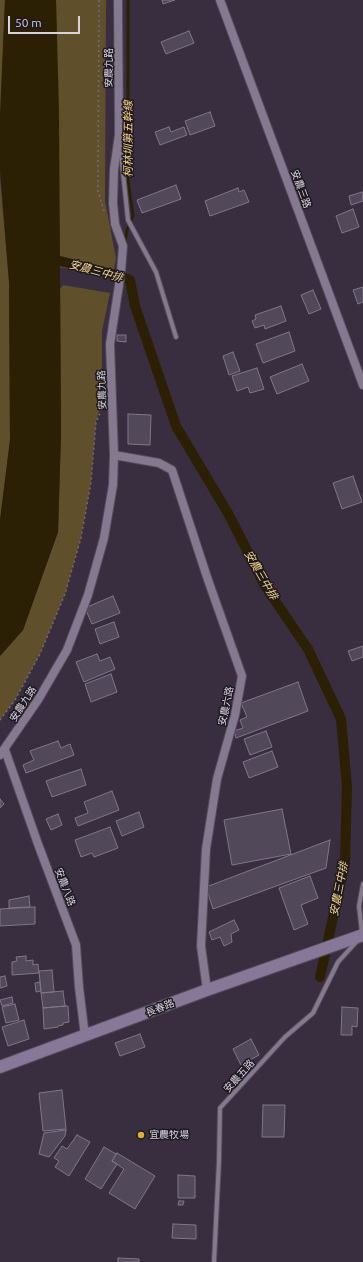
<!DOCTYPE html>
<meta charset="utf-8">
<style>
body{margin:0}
#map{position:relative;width:363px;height:1262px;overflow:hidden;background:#382e40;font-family:Ubuntu,sans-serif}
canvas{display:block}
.scale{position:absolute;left:8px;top:16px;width:72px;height:18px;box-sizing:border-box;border:2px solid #d8d2dd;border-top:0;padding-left:5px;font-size:12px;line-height:14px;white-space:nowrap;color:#d8d2dd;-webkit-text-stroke:3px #1d1921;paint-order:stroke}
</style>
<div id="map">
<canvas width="363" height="1262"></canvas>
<div class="scale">50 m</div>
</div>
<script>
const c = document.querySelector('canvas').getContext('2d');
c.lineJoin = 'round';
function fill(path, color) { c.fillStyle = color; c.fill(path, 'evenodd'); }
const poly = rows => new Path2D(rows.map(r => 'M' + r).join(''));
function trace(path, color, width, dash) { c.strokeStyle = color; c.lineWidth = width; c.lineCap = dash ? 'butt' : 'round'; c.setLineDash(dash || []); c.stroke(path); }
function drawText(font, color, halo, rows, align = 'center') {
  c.font = font + ' Ubuntu,"Noto Sans TC",sans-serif'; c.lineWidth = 3; c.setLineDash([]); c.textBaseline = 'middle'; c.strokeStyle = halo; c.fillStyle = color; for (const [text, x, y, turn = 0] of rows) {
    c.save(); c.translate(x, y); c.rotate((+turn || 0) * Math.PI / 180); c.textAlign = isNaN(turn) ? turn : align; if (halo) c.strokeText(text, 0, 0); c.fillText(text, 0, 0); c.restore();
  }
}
fill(poly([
 [0,0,5,0,0,134],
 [56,0,106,0,105,201,116,258,112,279,60,267],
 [0,178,9,282,10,440,0,520],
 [63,285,110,293,102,331,102,400,96,422,91,482,81,538,65,594,40,654,15,700,0,720,0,656,23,630,58,532,61,434,60,289]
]), '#5f4f2a');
fill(poly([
 [5,0,56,0,59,112,61,434,58,532,23,630,0,656,0,520,10,440,9,282,0,168,0,114]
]), '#2b2003');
trace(poly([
 [125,242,127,230,133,216,128,181,128,0]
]), '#2b2003', 3);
trace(poly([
 [48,258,116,275,130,280,135,306,176,426,229,515,265,586,308,649,341,719,347,787,345,862,320,977]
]), '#2b2003', 10);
const building = poly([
 [162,0,175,0,163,4,162,0],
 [189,31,194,43,166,54,161,42,189,31],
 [210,112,215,126,190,135,185,121,210,112],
 [169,127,171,132,184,127,187,135,160,145,155,132,169,127],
 [176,185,181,199,142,213,137,200,176,185],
 [238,188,239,192,244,190,249,202,210,216,205,201,238,188],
 [362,192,363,201,351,205,349,196,362,192],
 [353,209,359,227,342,233,336,216,353,209],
 [363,287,363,302,358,304,353,290,363,287],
 [313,290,321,309,309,314,301,295,313,290],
 [281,306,286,321,265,329,264,325,255,328,252,321,256,319,255,315,281,306],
 [289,332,295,351,263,363,256,344,289,332],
 [117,335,126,335,126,342,117,341,117,335],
 [233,352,240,371,229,375,223,356,233,352],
 [302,364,309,381,277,394,270,377,302,364],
 [257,368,264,389,250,393,248,387,237,391,232,376,257,368],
 [128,414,151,415,150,445,128,444,128,414],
 [353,476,362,502,342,509,333,483,353,476],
 [113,596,120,613,92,624,85,608,113,596],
 [114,622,119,637,100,644,95,629,114,622],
 [363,646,363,657,352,661,348,651,363,646],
 [97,654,100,661,110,657,115,669,84,682,76,662,97,654],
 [111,674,117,692,91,702,85,684,111,674],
 [298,682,308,711,236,738,234,731,243,728,240,720,247,717,241,703,298,682],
 [266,731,272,747,250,755,244,739,266,731],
 [58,741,61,748,70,744,74,755,26,773,23,765,34,760,30,751,58,741],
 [272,751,278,767,249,778,243,762,272,751],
 [81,769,86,785,52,797,46,781,81,769],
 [112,791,119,810,78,826,75,818,88,813,84,802,112,791],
 [0,799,4,804,0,808,0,799],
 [282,809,291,854,232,865,224,820,282,809],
 [139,812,144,827,122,836,116,821,139,812],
 [58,814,62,825,51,830,46,819,58,814],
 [110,827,118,848,94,857,92,853,81,857,75,840,110,827],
 [330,840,326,868,213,909,206,887,330,840],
 [310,876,318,898,301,905,308,924,294,930,279,888,310,876],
 [29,896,30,907,9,908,9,900,29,896],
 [35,907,35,924,0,926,0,909,35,907],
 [234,920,239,930,231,934,232,942,224,946,220,937,212,940,209,932,234,920],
 [26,956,26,961,33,960,33,965,38,964,39,973,12,975,12,962,17,961,16,957,26,956],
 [52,970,54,992,41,993,39,971,52,970],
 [5,976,7,986,0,988,0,977,5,976],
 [40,982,41,991,36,992,35,983,40,982],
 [63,991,65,1006,43,1008,41,993,63,991],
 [12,997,13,1003,2,1006,0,1000,12,997],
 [15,1004,19,1020,6,1023,2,1007,15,1004],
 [65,1006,68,1006,69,1022,63,1023,63,1025,58,1026,58,1027,44,1029,43,1008,65,1006],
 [342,1007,358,1008,357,1027,352,1026,352,1035,341,1035,342,1007],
 [24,1020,29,1039,8,1046,2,1027,24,1020],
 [140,1034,145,1047,120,1056,115,1043,140,1034],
 [251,1039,259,1055,241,1065,233,1049,251,1039],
 [62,1090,66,1129,43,1131,39,1093,62,1090],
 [263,1105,285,1105,284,1137,262,1137,263,1105],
 [66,1130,65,1136,49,1157,39,1154,44,1133,66,1130],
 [77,1135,90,1142,69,1176,55,1167,59,1161,54,1158,62,1146,67,1149,77,1135],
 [104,1147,116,1154,112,1161,117,1164,101,1189,85,1179,104,1147],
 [117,1153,155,1176,135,1209,109,1193,124,1169,112,1161,117,1153],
 [178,1175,195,1176,195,1198,178,1198,178,1175],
 [179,1201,184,1201,183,1205,178,1205,179,1201],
 [173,1224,196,1225,196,1239,172,1238,173,1224],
 [118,1258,139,1259,139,1262,118,1262,118,1258]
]);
fill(building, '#51485a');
trace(building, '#80768a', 1);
const lane = poly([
 [120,144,128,220,156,272,176,337],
 [362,933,359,906,363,884],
 [214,1262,219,1161,220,1108,285,1037,313,1013,338,962,358,940]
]);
const street = poly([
 [220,0,363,385],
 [114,455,159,463,172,470,208,580,242,676,235,715,217,779,206,849,201,946,207,990],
 [5,750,38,844,76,945,79,987,85,1036],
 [0,755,38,700,67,650,88,595,104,538,113,485,114,455,110,344,121,272,123,246,115,224,113,203,114,169,119,135,118,0]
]);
const secondary = poly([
 [0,1067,207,990,363,935]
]);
trace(lane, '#534b59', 6);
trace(street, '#534b59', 10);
trace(secondary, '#534b59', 14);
trace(poly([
 [99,0,98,191,105,214],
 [0,720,15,700,40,654,65,594,81,538,91,482,96,422,103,407]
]), '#736a7a', 1.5, [2, 3]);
trace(lane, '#84798e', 4);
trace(street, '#84798e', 8);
trace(secondary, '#887898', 12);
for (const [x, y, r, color] of [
 [141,1135,4,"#dfb034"]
]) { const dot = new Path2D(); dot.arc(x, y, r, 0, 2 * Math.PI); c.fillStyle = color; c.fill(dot); trace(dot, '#1d1921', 1.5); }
drawText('10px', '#d8d2dd', '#1d1921', [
 ["安農九路",109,68,-90],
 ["安農三路",301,189,70],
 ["安農九路",102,390,-92],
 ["安農九路",23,704,-57],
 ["安農六路",226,706,-78],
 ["安農八路",65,887,69],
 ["長春路",160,1008,-21],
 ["安農五路",239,1076,-48]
]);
drawText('10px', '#d8d2dd', '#1d1921', [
 ["宜農牧場",149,1135]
], 'left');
drawText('italic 11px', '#f7d484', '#1d1921', [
 ["柯林圳第五幹線",128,139,-90],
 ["安農三中排",96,271,15],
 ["安農三中排",261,575,60],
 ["安農三中排",339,889,-79]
]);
</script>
